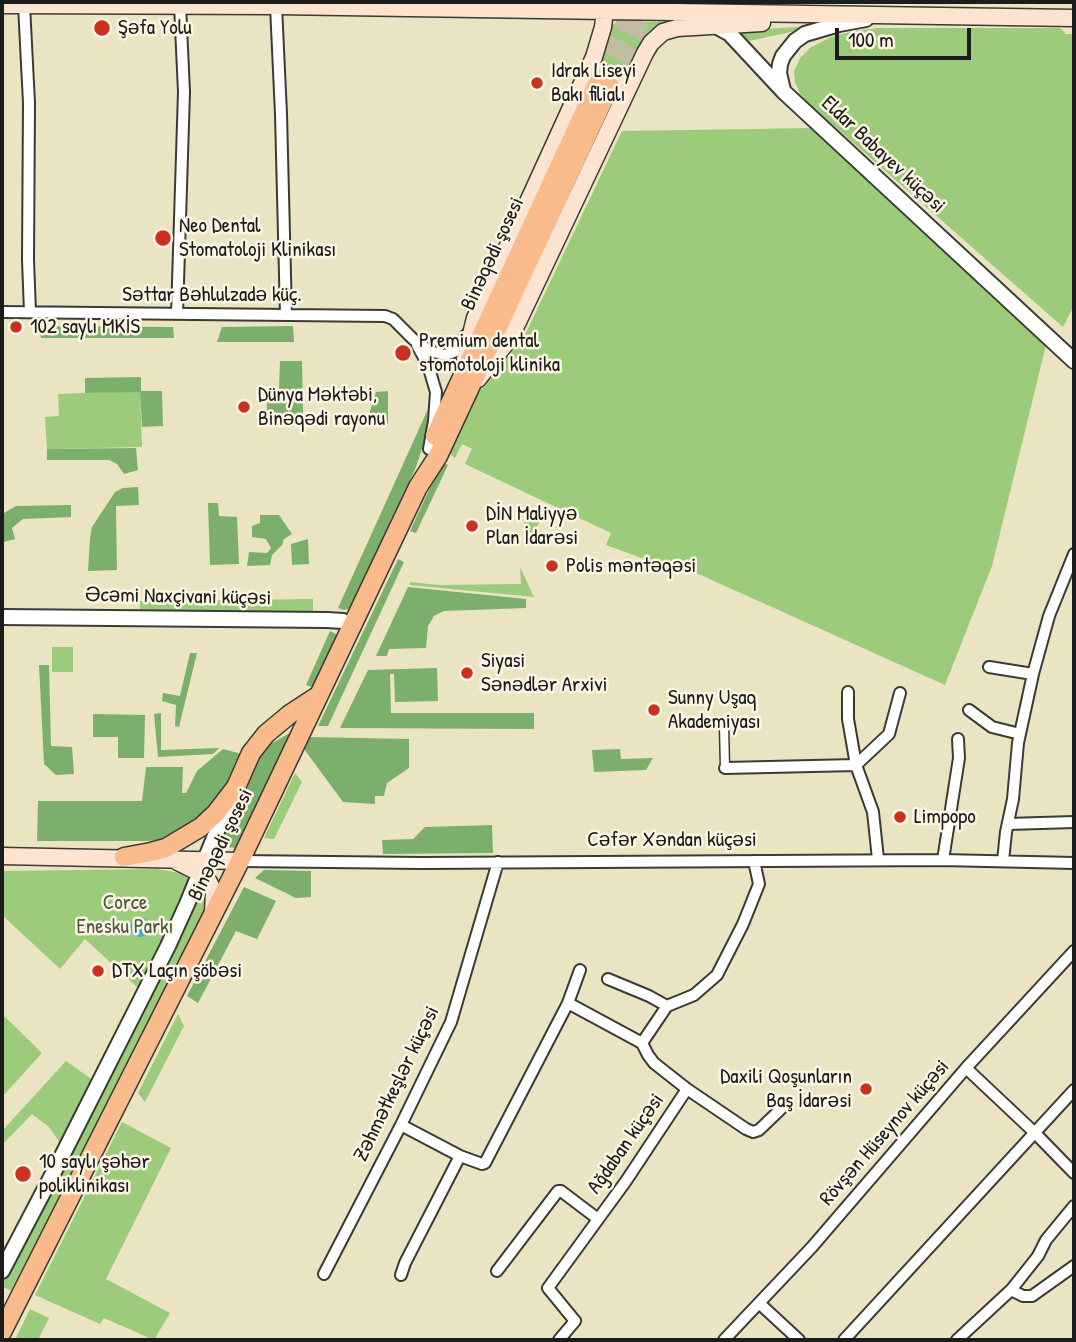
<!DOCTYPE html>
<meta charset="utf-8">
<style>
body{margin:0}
#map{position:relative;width:1076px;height:1342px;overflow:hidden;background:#ebe4c3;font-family:"Patrick Hand",sans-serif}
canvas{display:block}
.frame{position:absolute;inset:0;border:4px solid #1c1c1c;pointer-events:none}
.scale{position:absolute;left:835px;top:28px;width:136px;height:32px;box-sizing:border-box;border:4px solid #1c1c1c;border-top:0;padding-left:9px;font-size:21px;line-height:24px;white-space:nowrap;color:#1c1c1c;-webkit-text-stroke:5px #fcf5e5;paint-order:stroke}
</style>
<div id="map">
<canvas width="1076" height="1342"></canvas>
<div class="frame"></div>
<div class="scale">100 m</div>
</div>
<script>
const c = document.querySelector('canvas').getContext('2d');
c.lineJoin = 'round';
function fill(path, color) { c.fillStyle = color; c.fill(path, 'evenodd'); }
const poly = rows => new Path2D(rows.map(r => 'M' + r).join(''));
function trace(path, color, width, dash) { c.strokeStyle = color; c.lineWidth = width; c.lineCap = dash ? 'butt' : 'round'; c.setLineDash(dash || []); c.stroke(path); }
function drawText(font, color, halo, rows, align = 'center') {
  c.font = font + ' "Patrick Hand",sans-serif'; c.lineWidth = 5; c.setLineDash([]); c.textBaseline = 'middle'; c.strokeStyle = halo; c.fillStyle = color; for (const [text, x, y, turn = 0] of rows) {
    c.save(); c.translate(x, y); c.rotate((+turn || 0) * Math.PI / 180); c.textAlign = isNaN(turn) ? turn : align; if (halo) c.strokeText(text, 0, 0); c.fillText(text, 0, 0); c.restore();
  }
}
fill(poly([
 [617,22,665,22,642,43,626,73,599,61,612,25],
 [823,25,749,41,739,31],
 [877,28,1060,28,1066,34,1074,34,1074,306,1063,327,809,104,800,94,795,82,794,71,800,58,810,48,831,37,854,31],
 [814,128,1046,345,992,566,945,685,683,567,680,572,606,545,611,533,465,464,472,449,462,444,455,458,451,455,450,451,476,395,524,337,622,131],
 [140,391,142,447,47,449,45,417,59,416,58,394],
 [526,507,543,515,533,534,524,533],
 [520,567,534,597,410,585,410,582,439,585,521,584],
 [313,599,313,612,140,611,140,601],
 [52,647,73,647,73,672,52,672],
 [295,773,302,782,274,839,264,838],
 [157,869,181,873,189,879,170,925,138,988,85,939,60,969,2,915,2,871],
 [203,889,209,900,114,1093,11,1291,2,1286,2,1284,68,1154,49,1127,32,1114,2,1145,2,1131,66,1061,104,1088],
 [2,1014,42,1053,2,1097],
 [178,1014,184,1026,145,1102,138,1093],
 [122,1122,171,1148,106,1279,170,1313,154,1340,104,1318,100,1324,35,1295],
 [30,1309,49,1318,38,1340,15,1340]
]), '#9bcb7b');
fill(poly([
 [48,326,173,327,174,338,41,338,40,333],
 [293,326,294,342,217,342,222,327],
 [280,361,302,361,303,415,289,414,288,422,271,422,267,419,267,390,279,389],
 [141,377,141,391,162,391,163,426,142,427,140,392,85,393,85,378],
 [388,391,388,424,366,424,376,392],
 [428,409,426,436,416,467,351,606,348,609,344,610,338,608],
 [136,448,138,470,124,474,117,464,109,460,47,460,47,449],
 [442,462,448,465,416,533,410,531],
 [138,487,139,505,116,506,117,570,88,571,90,538,92,527,115,492,123,488],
 [208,503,218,503,219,516,237,517,239,564,210,565],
 [71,505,71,517,23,519,12,528,15,539,4,542,2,540,2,511,4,513,16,506],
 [260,515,279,515,292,534,284,539,282,545,272,555,270,565,247,566,249,552,267,553,271,548,266,539,252,537,252,526,260,523],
 [308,539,309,564,292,565,291,544],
 [398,559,404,562,328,726,318,726],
 [408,587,526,599,526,608,444,611,434,616,428,626,426,648,389,649,387,656,376,656],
 [330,631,338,635,314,688,306,685],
 [190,653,197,653,179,727,175,726,176,705,162,701,163,693,180,696],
 [39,665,49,665,51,746,72,747,74,774,56,775,44,764],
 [437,668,438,701,395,702,394,674,390,674,391,713,534,713,534,729,340,728,368,670],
 [161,713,161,750,219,748,213,754,158,757,154,714],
 [93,714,145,715,144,758,118,758,118,737,93,737],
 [293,731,236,848,227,847,222,839,264,748],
 [309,737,409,739,409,768,387,783,384,796,375,796,375,804,343,802,304,749],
 [223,749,242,754,228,787,209,812,182,834,163,840,146,841,37,841,38,801,142,801,146,767,183,767,182,793,186,793,197,771],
 [620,749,621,759,653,758,646,770,594,772,592,750],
 [492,825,493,853,383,854,382,840,413,839,425,827],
 [264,870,311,871,311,897,296,898,255,878],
 [244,887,276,901,257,939,236,931,198,1003,187,996]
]), '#7caf6b');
fill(poly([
 '130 927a10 10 0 1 1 20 0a10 10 0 1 1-20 0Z'
]), '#45aac5');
trace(poly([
 [599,80,635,2],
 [610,86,650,2]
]), '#c2bca2', 18, [18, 9]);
const pedestrian = poly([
 [724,725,725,768]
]);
const minor = poly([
 [24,5,29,103,28,260,30,312],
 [276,6,281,114,286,315],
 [2,312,385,316,393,319,414,340,430,351,445,355,456,351,466,335],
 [177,314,184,92,180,5],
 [417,345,428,365,436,392,434,421,429,449],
 [989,667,1033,674],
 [848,692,848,719,856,765,873,812,878,859],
 [969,710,992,727,1020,734],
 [725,768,856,765,889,734,900,693],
 [1008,824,1074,822],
 [943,860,959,758,958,739],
 [240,861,421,863,943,860,1074,863],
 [1003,861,1006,832,1013,799,1018,743,1033,674,1049,616,1074,554],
 [608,979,649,996,667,1006],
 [568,1003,642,1043],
 [966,1068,1035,1133,1074,1173],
 [687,1089,746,1129,753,1132,759,1130,785,1105],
 [401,1125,460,1156,482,1164,485,1163,568,1003,580,970],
 [497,1271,558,1191,561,1191,598,1219],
 [324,1274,401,1125,451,1022,498,862],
 [401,1275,405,1263,460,1156],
 [1011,1290,1023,1296,1032,1296,1074,1266],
 [759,1303,799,1340],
 [559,1340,575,1321,548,1288,626,1181,687,1089,654,1063,648,1055,642,1043,667,1006,694,995,717,975,743,924,759,884,754,861],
 [724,1340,812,1247,966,1068,1074,951],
 [844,1340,1074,1090],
 [957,1340,1011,1290,1038,1256,1046,1240,1074,1206]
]);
const tertiary = poly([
 [712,24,730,34,784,92,1074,361],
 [783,90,779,73,780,64,783,56,795,41,805,34,839,24,866,19],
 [2,617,327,620,343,621,352,626],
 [2,1271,60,1160,168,946,187,904,228,804]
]);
const secondary = poly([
 [2,5,276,6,1074,18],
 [584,81,590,72,596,70,621,80,624,85,621,99],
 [465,359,475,318,594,57,603,27,606,2],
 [478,379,510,338,516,326,645,53,651,43,663,32,677,28,762,23],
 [2,856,240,861],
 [176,861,200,873,209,882,214,892,213,913]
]);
const primary = poly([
 [435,436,599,80],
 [124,857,151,852,166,848,201,827,216,813,236,787,251,753,266,734,290,714,319,695],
 [2,1332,241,859,418,487,438,456,610,86]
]);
trace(pedestrian, '#3b3a35', 11);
trace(minor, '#3b3a35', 14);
trace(tertiary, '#3b3a35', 18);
trace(secondary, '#3b3a35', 19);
trace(primary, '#3b3a35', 21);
trace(pedestrian, '#fff', 8);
trace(minor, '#fff', 10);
trace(tertiary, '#fff', 14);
trace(secondary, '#fde4d1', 16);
trace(primary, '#fabb8c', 18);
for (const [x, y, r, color] of [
 [102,28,9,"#c8321e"],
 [537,83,7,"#c8321e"],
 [163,238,9,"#c8321e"],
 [16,327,7,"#c8321e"],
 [403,353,9,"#c8321e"],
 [244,407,7,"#c8321e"],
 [472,526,7,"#c8321e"],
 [552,566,7,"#c8321e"],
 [467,673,7,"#c8321e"],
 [654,710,7,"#c8321e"],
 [900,817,7,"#c8321e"],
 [98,971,7,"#c8321e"],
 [866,1089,7,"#c8321e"],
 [23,1174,9,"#c8321e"]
]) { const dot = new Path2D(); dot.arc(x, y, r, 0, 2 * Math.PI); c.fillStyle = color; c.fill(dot); trace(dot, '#fcf5e5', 2.5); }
drawText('21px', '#1c1c1c', '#fcf5e5', [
 ["Şəfa Yolu",118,28],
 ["Idrak Liseyi",551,71],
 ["Bakı filialı",551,95],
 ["Neo Dental",179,226],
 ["Stomatoloji Klinikası",179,250],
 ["102 saylı MKİS",30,327],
 ["Premium dental",419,341],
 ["stomotoloji klinika",419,365],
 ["Dünya Məktəbi,",258,395],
 ["Binəqədi rayonu",258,419],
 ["DİN Maliyyə",486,514],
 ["Plan İdarəsi",486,538],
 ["Polis məntəqəsi",566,566],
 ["Siyasi",481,661],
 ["Sənədlər Arxivi",481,685],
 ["Sunny Uşaq",668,698],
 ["Akademiyası",668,722],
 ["Limpopo",914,817],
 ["DTX Laçın şöbəsi",112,971],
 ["Daxili Qoşunların",852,1077,"right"],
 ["Baş İdarəsi",852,1101,"right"],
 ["10 saylı şəhər",39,1162],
 ["poliklinikası",39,1186]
], 'left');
drawText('21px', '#1c1c1c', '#fcf5e5', [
 ["Eldar Babayev küçəsi",883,155,43],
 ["Binəqədi şosesi",493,254,-65],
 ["Səttar Bəhlulzadə küç.",212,295],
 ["Əcəmi Naxçivani küçəsi",178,597,1],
 ["Cəfər Xəndan küçəsi",672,840],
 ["Binəqədi şosesi",221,845,-64],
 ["Zəhmətkeşlər küçəsi",397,1084,-64],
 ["Rövşən Hüseynov küçəsi",885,1133,-49],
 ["Ağdaban küçəsi",626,1144,-55]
]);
drawText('21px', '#48593d', '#fcf5e5', [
 ["Corce",125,903],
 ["Enesku Parkı",125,927]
]);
</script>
